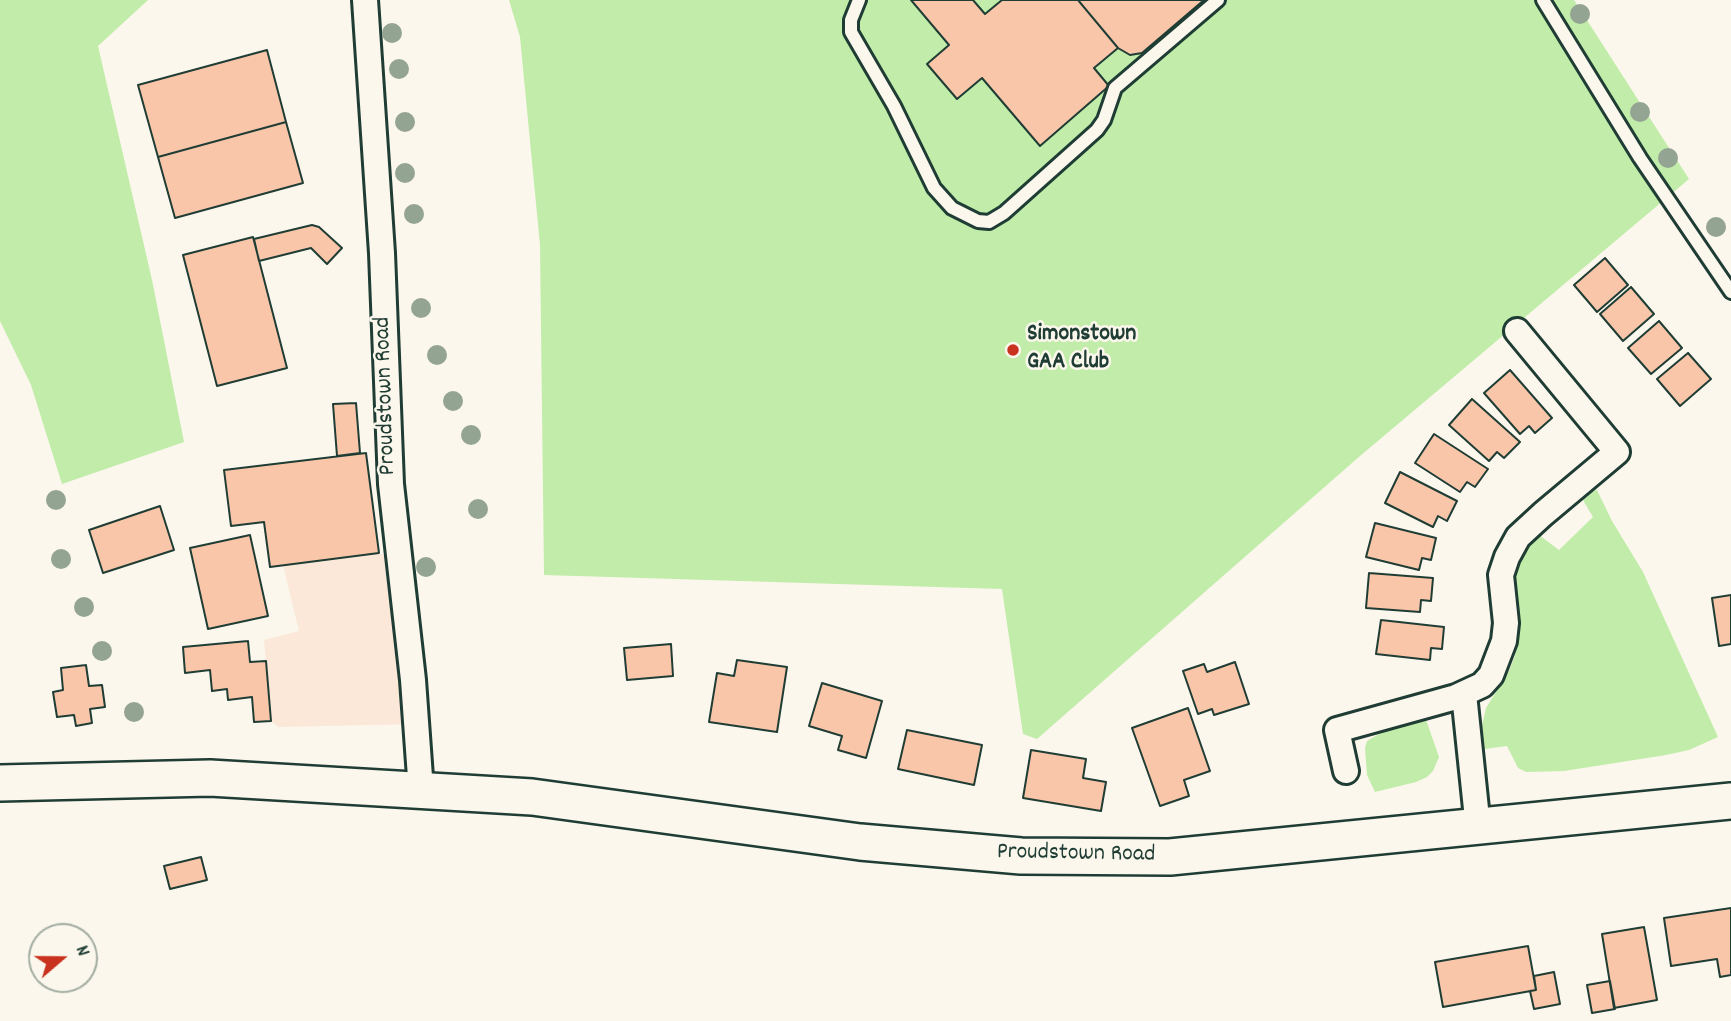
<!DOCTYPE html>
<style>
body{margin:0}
#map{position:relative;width:1731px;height:1021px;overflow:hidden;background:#fbf7ec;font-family:Dekko,sans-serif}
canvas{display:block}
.north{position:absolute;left:28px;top:923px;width:70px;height:70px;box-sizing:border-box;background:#fbf7ec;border:2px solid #a3ada2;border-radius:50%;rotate:70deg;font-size:19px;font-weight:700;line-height:28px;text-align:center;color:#1f3d34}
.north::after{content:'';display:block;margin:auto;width:24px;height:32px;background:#c8321e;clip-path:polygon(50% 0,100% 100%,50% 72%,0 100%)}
</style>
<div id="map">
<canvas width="1731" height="1021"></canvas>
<div class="north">N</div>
</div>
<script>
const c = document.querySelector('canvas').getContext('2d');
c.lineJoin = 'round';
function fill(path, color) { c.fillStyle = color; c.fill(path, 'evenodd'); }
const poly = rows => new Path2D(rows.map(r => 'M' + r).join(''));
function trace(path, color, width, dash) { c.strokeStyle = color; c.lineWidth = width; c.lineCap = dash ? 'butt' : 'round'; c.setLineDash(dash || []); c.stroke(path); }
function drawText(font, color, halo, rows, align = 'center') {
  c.font = font + ' Dekko,sans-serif'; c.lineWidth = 5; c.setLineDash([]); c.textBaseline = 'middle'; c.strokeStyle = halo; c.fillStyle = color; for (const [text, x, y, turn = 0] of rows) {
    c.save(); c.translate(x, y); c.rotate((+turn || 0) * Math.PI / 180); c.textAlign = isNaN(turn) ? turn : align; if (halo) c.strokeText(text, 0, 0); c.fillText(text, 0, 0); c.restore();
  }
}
fill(poly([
 [379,553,400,563,416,724,278,727,271,721,264,640,299,631,283,565]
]), '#fbe8d8');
fill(poly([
 [0,0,148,0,98,46,152,280,184,442,62,484,31,385,0,321],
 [509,0,1574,0,1689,179,1360,456,1037,739,1023,734,1002,589,544,575,540,245,520,37],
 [1597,490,1612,521,1643,572,1718,737,1689,750,1666,755,1564,771,1526,772,1518,768,1507,746,1485,749,1481,730,1486,708,1509,671,1515,656,1519,623,1514,594,1517,567,1522,553,1529,543,1539,535,1559,550,1593,517,1584,502,1583,497,1589,492],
 [1425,717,1439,757,1433,771,1427,777,1416,782,1375,792,1367,775,1365,748,1367,741,1389,728]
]), '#c1eca9');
const building = poly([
 [911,0,973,0,985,14,1002,0,1078,0,1118,48,1094,68,1109,86,1040,146,982,78,957,99,927,64,949,45,911,0],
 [1078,0,1204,0,1142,53,1130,55,1118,48,1078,0],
 [267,50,286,122,158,157,138,85,267,50],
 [286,122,303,183,175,218,158,157,286,122],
 [312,225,319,227,342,248,327,264,311,248,259,261,254,239,312,225],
 [253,237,287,368,217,386,183,255,253,237],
 [1605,258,1628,285,1597,312,1574,285,1605,258],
 [1631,287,1654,314,1623,341,1600,314,1631,287],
 [1659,321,1682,348,1651,374,1628,348,1659,321],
 [1688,353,1711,379,1680,406,1657,379,1688,353],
 [1510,370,1552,418,1535,433,1529,426,1520,434,1484,393,1510,370],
 [1472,399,1520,442,1504,458,1497,452,1489,461,1449,425,1472,399],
 [356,403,360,453,337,456,333,404,356,403],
 [1434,434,1488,469,1475,487,1467,482,1460,492,1415,463,1434,434],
 [366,453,379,553,270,567,264,522,231,526,224,470,366,453],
 [1400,472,1457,501,1447,521,1438,516,1433,527,1385,503,1400,472],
 [160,506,174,550,103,573,89,530,160,506],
 [1375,523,1436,538,1431,560,1422,558,1419,570,1366,557,1375,523],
 [250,535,268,616,208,629,190,548,250,535],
 [1369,573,1433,578,1431,601,1421,600,1420,612,1366,608,1369,573],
 [1731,595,1731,644,1719,646,1712,598,1731,595],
 [1381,620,1444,627,1442,649,1431,648,1430,660,1376,654,1381,620],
 [248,641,250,662,266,661,271,721,254,722,252,697,228,700,227,689,212,691,210,670,185,673,183,647,248,641],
 [671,644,673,676,627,680,624,648,671,644],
 [737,660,787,667,777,732,709,722,717,673,734,676,737,660],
 [1235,662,1249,704,1214,715,1212,709,1198,714,1183,671,1204,664,1207,672,1235,662],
 [86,665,89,686,102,685,105,707,90,709,92,723,76,726,74,715,57,717,53,692,63,690,61,668,86,665],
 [822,683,882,701,866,758,838,750,842,736,809,726,822,683],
 [1188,708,1210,771,1184,780,1189,796,1160,806,1132,728,1188,708],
 [907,730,982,745,974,785,898,769,907,730],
 [1031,750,1086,759,1083,778,1106,782,1101,811,1023,798,1031,750],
 [201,857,207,880,170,889,164,866,201,857],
 [1731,908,1731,975,1720,977,1717,959,1671,966,1664,918,1731,908],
 [1644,927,1657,1000,1614,1008,1602,934,1644,927],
 [1528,946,1536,990,1443,1007,1435,962,1528,946],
 [1554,972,1560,1004,1534,1009,1530,991,1536,990,1534,976,1554,972],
 [1610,981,1615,1009,1592,1013,1587,985,1610,981]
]);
fill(building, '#fac6aa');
trace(building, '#1f3d34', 2);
const service = poly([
 [859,0,851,20,851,32,894,106,934,188,952,208,978,221,989,222,1004,213,1097,130,1104,120,1115,88,1218,0],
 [1543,0,1640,158,1731,292]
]);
const minor = poly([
 [365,0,382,253,391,484,413,680,421,791],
 [1464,694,1478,828],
 [1346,771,1337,730,1456,697,1482,685,1491,675,1504,641,1506,623,1501,575,1507,557,1518,537,1543,514,1617,452,1517,331]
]);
const secondary = poly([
 [0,783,210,778,532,797,860,842,1021,856,1170,857,1731,801]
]);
trace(service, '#1f3d34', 18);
trace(minor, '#1f3d34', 30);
trace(secondary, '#1f3d34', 40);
trace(service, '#fbf7ec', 12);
trace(minor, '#fbf7ec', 24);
trace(secondary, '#fbf7ec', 35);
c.fillStyle = '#94a493';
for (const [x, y] of [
 [1580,14],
 [392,33],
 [399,69],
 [1640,112],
 [405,122],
 [1668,158],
 [405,173],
 [414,214],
 [1716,227],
 [421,308],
 [437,355],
 [453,401],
 [471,435],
 [56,500],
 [478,509],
 [61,559],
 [426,567],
 [84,607],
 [102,651],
 [134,712]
]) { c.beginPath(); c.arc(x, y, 10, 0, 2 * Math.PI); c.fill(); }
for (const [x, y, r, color] of [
 [1013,350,7,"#c8321e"]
]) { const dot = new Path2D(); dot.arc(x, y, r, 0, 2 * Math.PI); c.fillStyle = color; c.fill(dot); trace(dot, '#fbf7ec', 2.5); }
drawText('bold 24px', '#1f3d34', '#fbf7ec', [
 ["Simonstown",1027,336],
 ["GAA Club",1027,364]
], 'left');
drawText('24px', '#1f3d34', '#fbf7ec', [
 ["Proudstown Road",387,396,-92],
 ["Proudstown Road",1076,855,1]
]);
</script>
